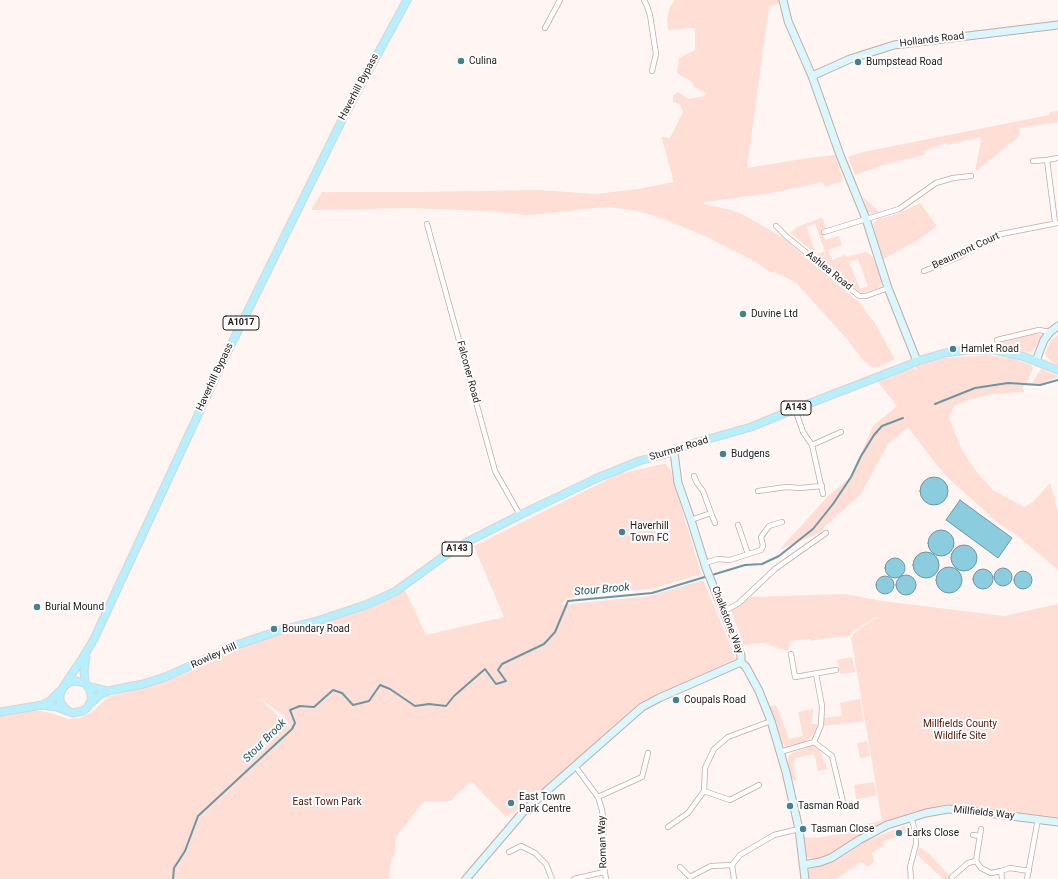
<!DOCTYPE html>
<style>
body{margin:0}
canvas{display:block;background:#fff5f2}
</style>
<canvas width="1058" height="879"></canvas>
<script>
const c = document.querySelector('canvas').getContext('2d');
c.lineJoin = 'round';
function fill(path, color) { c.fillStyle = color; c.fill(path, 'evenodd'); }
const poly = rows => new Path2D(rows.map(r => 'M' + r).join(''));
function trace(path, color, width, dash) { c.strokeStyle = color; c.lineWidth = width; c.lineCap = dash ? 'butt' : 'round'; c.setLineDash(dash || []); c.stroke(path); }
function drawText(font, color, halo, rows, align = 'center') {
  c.font = font + ' Roboto,sans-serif'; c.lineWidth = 4; c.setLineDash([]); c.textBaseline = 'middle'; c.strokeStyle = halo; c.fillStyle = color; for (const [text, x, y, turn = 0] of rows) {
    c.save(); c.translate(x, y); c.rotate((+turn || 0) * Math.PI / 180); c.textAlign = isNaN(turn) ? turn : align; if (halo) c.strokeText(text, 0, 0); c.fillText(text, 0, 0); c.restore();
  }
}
fill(poly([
 [675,0,779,0,780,3,769,7,747,168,808,158,835,155,843,181,825,187,823,182,771,193,705,202,703,204,731,210,742,214,782,237,859,302,874,322,895,359,875,368,870,366,863,360,846,338,797,284,791,280,777,273,770,272,756,262,707,237,664,219,639,211,610,207,592,208,543,214,526,215,488,211,410,208,311,210,322,192,414,192,538,190,595,194,638,189,674,182,662,139,662,137,670,138,683,112,680,104,673,102,673,96,678,92,688,99,705,96,706,93,694,87,691,81,677,73,679,58,695,50,695,28,668,30,667,19,670,7],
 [1058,111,1058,122,1019,128,1020,134,1016,139,976,171,976,166,981,141,980,137,948,145,946,143,924,151,925,155,886,164,855,175,848,157,863,152,1049,115,1050,112],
 [863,197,880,213,875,215,868,212],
 [920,203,937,226,915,242,883,259,873,224,878,219,897,214],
 [821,218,823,219,826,229,822,230,825,240,839,236,842,245,828,250,832,260,845,255,846,257,866,252,869,254,873,257,882,281,879,288,862,293,859,292,817,255,825,251,815,224,807,227,816,254,790,233,797,227],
 [858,259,868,286,860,289,849,262],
 [1034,334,1042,335,1036,347,1030,352,994,348,994,345],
 [1058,335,1058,365,1051,361,1047,357,1045,353,1051,340],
 [987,355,1015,359,1031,365,1033,368,1027,383,1002,384,1024,385,1023,388,1024,392,991,394,965,401,954,406,949,418,962,450,976,471,993,490,1024,507,1033,502,1050,483,1058,511,1058,570,1018,536,998,523,946,476,935,463,908,427,888,444,860,495,824,527,822,532,780,549,828,496,851,477,873,426,897,406,878,382,913,368,918,371,915,367,923,363,945,358],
 [1041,369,1058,376,1058,377,1040,384,1032,383],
 [662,464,666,464,670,469,701,574,651,589,582,595,567,599,560,605,649,596,703,580,736,659,640,702,525,805,506,817,471,781,450,801,423,802,396,837,395,854,391,861,389,879,0,879,0,714,35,710,51,713,68,719,80,718,91,713,108,697,154,685,186,673,222,656,239,648,239,644,320,620,396,591,405,590,426,635,504,617,474,546,619,474],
 [260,698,284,716,291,728,260,699],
 [845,594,882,601,1004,616,1058,604,1058,817,947,804,917,811,882,822,851,637,853,637,853,634,877,617,875,617,852,632,850,636,820,639,811,641,810,639,790,641,788,651,763,643,744,645,731,611,751,597],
 [852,657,855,672,840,674,837,660],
 [860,699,864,721,823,726,824,718,842,716,840,703],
 [776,705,789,739,803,736,798,712,813,709,812,724,818,724,812,737,803,743,789,748,783,744,769,707],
 [867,741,870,756,860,758,857,743],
 [813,745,820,750,824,761,828,769,818,771,815,757,813,754,796,758,793,763,796,780,794,781,791,777,788,763,788,757,792,753],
 [874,782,876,796,856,799,854,785],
 [881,821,881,825,863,834,831,854,816,859,806,857,804,852,802,837,815,838,840,834,842,829],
 [904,826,909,829,910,832,884,841,884,845,872,853,874,861,869,867,861,862,836,879,808,879,808,873,810,868,834,861,848,853,862,842],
 [919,847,930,854,952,879,941,879,941,877,917,855]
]), '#ffded5');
const water = poly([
 '920 491a14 14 0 1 1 28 0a14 14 0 1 1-28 0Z',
 [960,500,1012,538,998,558,946,520,960,500],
 '928 543a13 13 0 1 1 26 0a13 13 0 1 1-26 0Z',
 '951 558a13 13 0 1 1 26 0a13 13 0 1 1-26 0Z',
 '913 565a13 13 0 1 1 26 0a13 13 0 1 1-26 0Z',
 '885 568a10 10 0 1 1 20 0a10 10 0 1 1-20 0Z',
 '936 580a13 13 0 1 1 26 0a13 13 0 1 1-26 0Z',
 '994 577a9 9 0 1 1 18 0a9 9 0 1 1-18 0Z',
 '973 579a10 10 0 1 1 20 0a10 10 0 1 1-20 0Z',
 '1014 580a9 9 0 1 1 18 0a9 9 0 1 1-18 0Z',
 '896 585a10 10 0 1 1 20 0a10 10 0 1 1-20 0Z',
 '876 585a9 9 0 1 1 18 0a9 9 0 1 1-18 0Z'
]);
fill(water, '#8bcddf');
trace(water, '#6b97a3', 1);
trace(poly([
 [935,404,975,388,1008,383,1040,385,1058,380],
 [712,575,745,565,762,564,779,556,813,529,833,504,851,477,861,456,874,435,882,426,903,418],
 [173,879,174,868,185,851,198,816,292,729,295,723,290,710,300,706,314,707,333,690,342,693,353,705,369,701,380,685,390,689,415,706,429,704,446,706,454,696,485,669,496,684,506,681,498,670,502,664,544,644,555,632,568,601,652,593,708,576]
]), '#6b97a3', 2);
const street = poly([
 [644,0,647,6,650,15,656,54,652,71],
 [545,28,560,0],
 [1033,161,1047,160],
 [1055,222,1047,160,1058,158],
 [427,224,495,471,520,515],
 [776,226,786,236,859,296,866,296,888,288],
 [824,232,899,209,936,183,953,178,971,176],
 [924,271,959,257,996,235,1058,223],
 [997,340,1039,330,1050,332],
 [795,409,803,432,812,445,823,494],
 [812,445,841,432],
 [758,491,786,487,800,488,822,486],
 [711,513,715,523],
 [691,520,711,513,703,491,697,483,694,476],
 [738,525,748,554],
 [705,563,718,559,730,560,761,550,763,546,761,537,769,526,782,522],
 [723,612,739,603,775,569,826,533],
 [791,654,795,677,836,670],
 [814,742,821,725,822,706,816,674],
 [780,752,814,742,832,756,843,802],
 [575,766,598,797,602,810,604,825,602,854,606,879],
 [704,791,730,800,759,785],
 [598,797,642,777,648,753],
 [911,817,916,834,916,844,910,867,911,879],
 [668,827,688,813,704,791,705,768,714,749,728,737,771,721],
 [981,829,976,861,981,868,991,873,1001,871,1010,868,1029,871],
 [973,835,979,836],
 [509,852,521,846,535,853,546,864,552,879],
 [680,867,690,877,711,866,732,865],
 [1001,871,1002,879],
 [952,877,968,863,976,861],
 [574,879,604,872],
 [734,879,732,865,740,855,774,835,799,829],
 [1027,879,1038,819]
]);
const secondary = poly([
 [783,0,788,21,812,76,840,155,866,219,888,288,917,361],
 [812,76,850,59,894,45,1058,25],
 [1036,361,1044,340,1050,332,1058,326],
 [674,452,678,483,691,520,706,568,741,655,741,662,746,667,759,691,771,721,786,772,799,829,805,879],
 [803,865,820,862,831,858,859,840,887,825,926,813,948,809,972,811,1058,822],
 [466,879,525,810,642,707,659,698,741,662]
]);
const primary = poly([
 [85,683,84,671,86,658],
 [65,684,82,659,94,639,223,361,344,116,407,0],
 [88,686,108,691],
 [90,704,101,694,108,691,143,684,165,677,239,644,278,631,320,620,368,604,396,591,443,557,467,542,520,515,595,479,639,461,666,454,691,444,751,427,795,409,906,366,917,361,945,353,968,350,994,350,1022,356,1058,370],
 [42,705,57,707,73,713,83,711,87,708,92,699,90,690,85,683,75,681,70,682,63,687,60,695,60,700,61,704,68,711],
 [0,712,42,705,50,701,60,691]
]);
trace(street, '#c3aba5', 6);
trace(secondary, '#c3aba5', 9);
trace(primary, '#d7d5d5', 9);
trace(street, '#fff', 4.5);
trace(secondary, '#daf7fe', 7);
trace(primary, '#b6effd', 7);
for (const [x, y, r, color] of [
 [461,61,4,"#408393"],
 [858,62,4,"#408393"],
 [743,314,4,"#408393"],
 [953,349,4,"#408393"],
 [723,454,4,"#408393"],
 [622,532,4,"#408393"],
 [37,607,4,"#408393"],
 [274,629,4,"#408393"],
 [676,700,4,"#408393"],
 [511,803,4,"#408393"],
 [790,806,4,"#408393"],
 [803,829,4,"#408393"],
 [899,833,4,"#408393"]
]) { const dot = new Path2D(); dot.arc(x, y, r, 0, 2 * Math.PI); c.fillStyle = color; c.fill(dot); trace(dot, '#fff', 1.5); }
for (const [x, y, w] of [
 [241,323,36],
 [796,408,30],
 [457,549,30]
]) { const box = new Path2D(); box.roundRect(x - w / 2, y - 7, w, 14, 3); c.fillStyle = '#fff'; c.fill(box); trace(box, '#201816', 1); }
drawText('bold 9px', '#201816', null, [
 ["A1017",241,323],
 ["A143",796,408],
 ["A143",457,549]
]);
drawText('10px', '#201816', '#fff', [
 ["Hollands Road",932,40,-7],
 ["Haverhill Bypass",359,87,-62],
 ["Beaumont Court",966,251,-25],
 ["Ashlea Road",829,271,39],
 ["Falconer Road",468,372,75],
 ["Haverhill Bypass",215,377,-65],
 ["Sturmer Road",679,449,-17],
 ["Chalkstone Way",727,620,69],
 ["Rowley Hill",214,656,-24],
 ["Millfields Way",984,813,6],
 ["Roman Way",603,842,-92]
]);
drawText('10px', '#201816', '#fff', [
 ["Culina",469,61],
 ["Bumpstead Road",866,62],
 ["Duvine Ltd",751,314],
 ["Hamlet Road",961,349],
 ["Budgens",731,454],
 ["Haverhill",630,526],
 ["Town FC",630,538],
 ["Burial Mound",45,607],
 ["Boundary Road",282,629],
 ["Coupals Road",684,700],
 ["East Town",519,797],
 ["Park Centre",519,809],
 ["Tasman Road",798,806],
 ["Tasman Close",811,829],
 ["Larks Close",907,833]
], 'left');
drawText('10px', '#591606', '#fff', [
 ["Millfields County",960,724],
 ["Wildlife Site",960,736],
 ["East Town Park",327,802]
]);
drawText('italic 11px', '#205763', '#fff', [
 ["Stour Brook",602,590,-5],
 ["Stour Brook",265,741,-45]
]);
</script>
